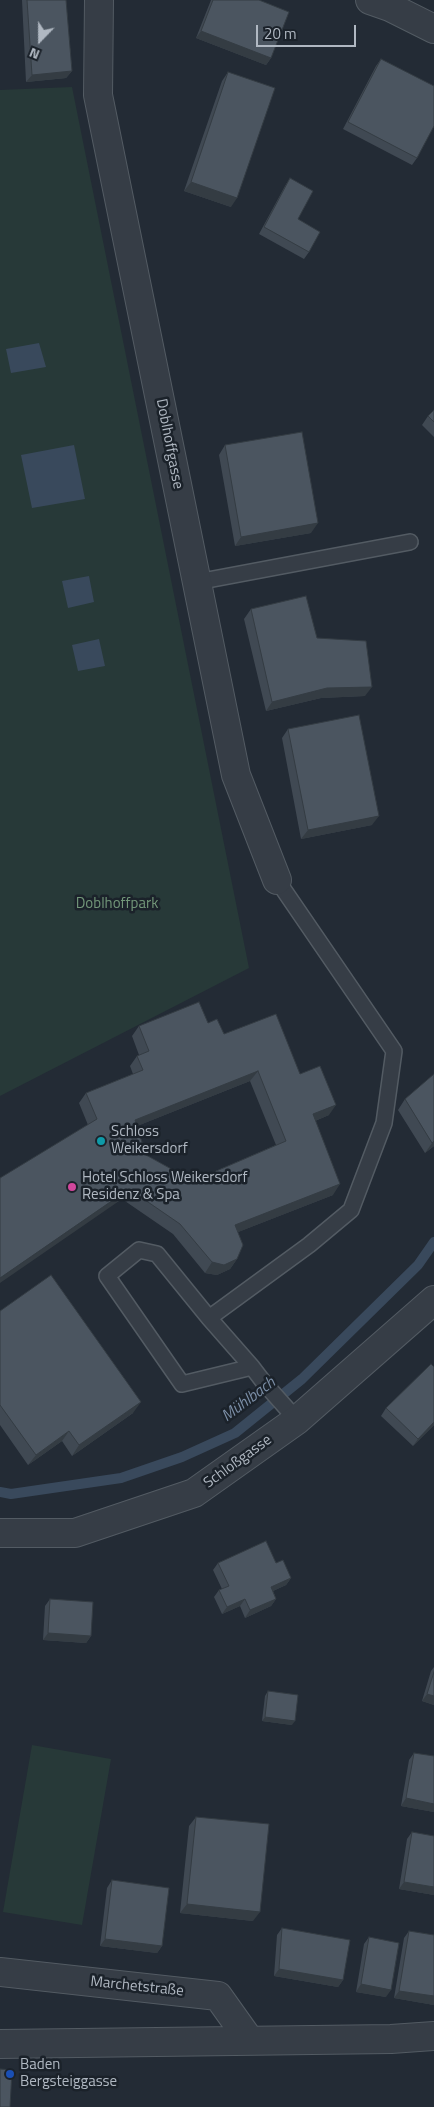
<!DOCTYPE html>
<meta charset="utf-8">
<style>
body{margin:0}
#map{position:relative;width:434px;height:2107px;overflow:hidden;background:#232b35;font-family:"Titillium Web",sans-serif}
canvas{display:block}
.north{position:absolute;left:15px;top:15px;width:50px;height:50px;-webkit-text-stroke:4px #1b222a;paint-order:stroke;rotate:202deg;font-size:14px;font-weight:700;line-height:20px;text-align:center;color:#b0b8c2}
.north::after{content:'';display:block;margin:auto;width:18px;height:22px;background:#b0b8c2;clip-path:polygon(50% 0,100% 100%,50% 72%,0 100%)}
.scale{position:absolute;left:256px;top:25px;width:100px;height:22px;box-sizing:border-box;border:2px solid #b0b8c2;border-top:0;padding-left:6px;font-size:15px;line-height:18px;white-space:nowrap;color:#b0b8c2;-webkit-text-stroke:4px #1b222a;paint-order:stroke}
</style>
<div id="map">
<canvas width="434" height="2107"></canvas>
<div class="north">N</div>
<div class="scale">20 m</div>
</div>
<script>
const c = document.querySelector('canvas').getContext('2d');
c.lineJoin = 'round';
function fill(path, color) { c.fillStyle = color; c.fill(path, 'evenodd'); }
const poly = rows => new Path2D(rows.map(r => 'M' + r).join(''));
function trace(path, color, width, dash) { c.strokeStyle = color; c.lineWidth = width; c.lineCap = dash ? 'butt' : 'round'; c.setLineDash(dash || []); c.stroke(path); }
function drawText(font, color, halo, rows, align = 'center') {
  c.font = font + ' "Titillium Web",sans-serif'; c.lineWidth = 5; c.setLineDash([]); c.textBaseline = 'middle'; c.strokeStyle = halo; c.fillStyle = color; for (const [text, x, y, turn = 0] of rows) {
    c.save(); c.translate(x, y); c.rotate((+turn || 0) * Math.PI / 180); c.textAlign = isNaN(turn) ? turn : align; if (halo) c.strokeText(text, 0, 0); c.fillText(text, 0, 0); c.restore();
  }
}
fill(poly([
 [72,87,249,968,0,1096,0,90],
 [32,1745,111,1759,82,1925,3,1912]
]), '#273938');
fill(poly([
 [39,343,46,367,11,373,6,349],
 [74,445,85,499,32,508,21,455],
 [89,576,94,602,68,608,62,581],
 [99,639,105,666,78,671,72,645]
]), '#39495c');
trace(poly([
 [0,1492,11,1494,121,1478,182,1457,235,1433,302,1379,418,1265,434,1242]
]), '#39495c', 10);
const service = poly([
 [197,582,410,542],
 [209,1318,309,1245,351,1210,384,1123,394,1051,277,880],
 [252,1367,182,1384,107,1276,139,1250,157,1254,209,1318,252,1367,265,1384,297,1420]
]);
const minor = poly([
 [99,0,98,95,236,775,277,880],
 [0,1533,75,1533,194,1493,297,1420,434,1300],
 [0,1972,218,1996,250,2041],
 [0,2044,391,2039,434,2036]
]);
const tertiary = poly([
 [370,0,390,7,434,29]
]);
trace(service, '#535b63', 18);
trace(minor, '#535b63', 30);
trace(tertiary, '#535b63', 30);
trace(service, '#363d46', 15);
trace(minor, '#363d46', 28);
trace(tertiary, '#363d46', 28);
fill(poly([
 [22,0,66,0,72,71,66,78,26,82],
 [211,0,259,0,271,58,266,65,196,38],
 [381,59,417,158,412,165,343,129,376,66],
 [228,72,231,207,184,191,222,81],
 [290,178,298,219,309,252,304,259,259,234,285,186],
 [434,410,434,437,422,425,428,416],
 [225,445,311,533,235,546,219,455],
 [251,609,317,638,365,696,321,698,266,711,244,619],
 [288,729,372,825,301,839,282,738],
 [208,1023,224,1034,300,1074,329,1115,315,1121,333,1195,238,1232,237,1259,230,1269,217,1275,205,1273,173,1234,122,1199,88,1125,79,1103,86,1093,133,1074,130,1066,137,1056,139,1055,132,1036,139,1026],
 [250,1081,276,1145,193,1181,146,1155,137,1126],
 [405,1099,434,1146,425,1153,398,1110],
 [0,1311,133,1413,72,1456,62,1441,28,1465,0,1425],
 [434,1367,434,1425,413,1446,381,1416,386,1408],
 [218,1563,276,1563,291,1578,286,1585,273,1591,276,1599,271,1606,245,1618,240,1606,222,1614,214,1597,219,1590,222,1589,213,1570],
 [50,1599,91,1636,86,1643,43,1640,45,1606],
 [434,1667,434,1705,422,1701,431,1671],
 [268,1691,292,1725,262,1721,265,1696],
 [414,1753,434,1812,401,1806,409,1760],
 [196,1817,253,1921,180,1913,189,1826],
 [412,1832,434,1895,399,1889,407,1839],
 [112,1880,162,1946,157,1953,100,1946,107,1888],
 [282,1928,343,1980,338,1987,274,1976,277,1935],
 [409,1931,434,2005,394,1998,404,1938],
 [369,1937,386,1997,356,1992,364,1944]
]), '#404953');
fill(poly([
 [201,31,271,58,266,65,196,38],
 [72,71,66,78,26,82,32,75],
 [191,182,237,198,231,207,184,191],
 [318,523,311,533,235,546,241,537],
 [372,687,365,696,321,698,266,711,272,702,327,688],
 [379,816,372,825,301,839,308,830],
 [258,1071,250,1081,127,1130,135,1120],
 [336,1105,329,1115,305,1125,313,1114],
 [434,1141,434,1146,425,1153,432,1143],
 [340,1184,333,1195,228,1236,235,1225],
 [129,1189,122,1199,0,1283,0,1278],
 [237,1259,230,1269,217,1275,205,1273,212,1262],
 [141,1402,133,1413,72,1456,79,1445],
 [434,1422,434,1425,413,1446,418,1439],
 [69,1431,62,1441,28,1465,36,1455],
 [291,1578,286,1585,266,1594,271,1587],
 [245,1599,240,1606,222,1614,227,1607],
 [276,1599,271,1606,245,1618,250,1610],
 [48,1633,91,1636,86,1643,43,1640],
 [427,1694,434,1696,434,1705,422,1701],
 [265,1717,295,1721,292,1725,262,1721],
 [406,1798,434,1804,434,1812,401,1806],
 [404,1882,434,1887,434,1895,399,1889],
 [187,1904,260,1912,253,1921,180,1913],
 [105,1939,162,1946,157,1953,100,1946],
 [279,1969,343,1980,338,1987,274,1976],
 [361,1984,391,1990,386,1997,356,1992],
 [399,1991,434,1996,434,2005,394,1998]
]), '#343c43');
const building = poly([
 [27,0,66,0,72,71,32,75,27,0],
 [213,0,259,0,289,12,271,58,201,31,213,0],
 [381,59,434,86,434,126,417,158,348,122,381,59],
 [228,72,275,88,237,198,191,182,228,72],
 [290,178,313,191,298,219,320,232,309,252,264,227,290,178],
 [434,410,434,422,428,416,434,410],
 [302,432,318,523,241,537,225,445,302,432],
 [306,596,317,638,366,641,372,687,327,688,272,702,251,609,306,596],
 [359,715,379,816,308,830,288,729,359,715],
 [199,1002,208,1023,217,1019,224,1034,276,1014,300,1074,320,1066,336,1105,313,1114,340,1184,235,1225,243,1245,237,1259,224,1265,212,1262,180,1224,129,1189,0,1278,0,1178,97,1119,86,1093,143,1070,137,1056,149,1051,139,1026,199,1002],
 [258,1071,286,1141,193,1181,146,1155,135,1120,258,1071],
 [434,1074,434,1141,432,1143,405,1099,434,1074],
 [51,1275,141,1402,79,1445,69,1431,36,1455,0,1405,0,1311,51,1275],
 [431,1364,434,1367,434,1422,418,1439,386,1408,431,1364],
 [266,1541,276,1563,283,1560,291,1578,271,1587,276,1599,250,1610,245,1599,227,1607,219,1590,229,1586,218,1563,266,1541],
 [50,1599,93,1602,91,1636,48,1633,50,1599],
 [434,1672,434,1696,427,1694,434,1672],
 [268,1691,298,1695,295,1721,265,1717,268,1691],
 [414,1753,434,1756,434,1804,406,1798,414,1753],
 [196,1817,269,1824,260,1912,187,1904,196,1817],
 [412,1832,434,1836,434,1887,404,1882,412,1832],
 [112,1880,169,1888,162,1946,105,1939,112,1880],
 [282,1928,350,1940,343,1980,279,1969,282,1928],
 [409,1931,434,1935,434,1996,399,1991,409,1931],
 [369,1937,399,1943,391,1990,361,1984,369,1937],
 [0,2069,12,2070,10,2107,0,2107,0,2069]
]);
fill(building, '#4b5560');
trace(building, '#343c43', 1);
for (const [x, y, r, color] of [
 [101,1141,5,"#0f9aa8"],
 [72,1187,5,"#d1479c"],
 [10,2074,5,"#1a4fb4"]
]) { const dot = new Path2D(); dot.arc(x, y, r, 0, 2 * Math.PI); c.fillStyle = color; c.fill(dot); trace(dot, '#1b222a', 2); }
drawText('15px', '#b0b8c2', '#1b222a', [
 ["Doblhoffgasse",169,444,79],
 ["Schloßgasse",238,1462,-36],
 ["Marchetstraße",137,1987,6]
]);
drawText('15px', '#729679', '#1b222a', [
 ["Doblhoffpark",117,904]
]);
drawText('15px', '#b0b8c2', '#1b222a', [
 ["Schloss",111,1132],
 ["Weikersdorf",111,1149],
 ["Hotel Schloss Weikersdorf",82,1178],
 ["Residenz & Spa",82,1195],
 ["Baden",20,2065],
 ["Bergsteiggasse",20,2082]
], 'left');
drawText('italic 16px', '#7c8fa7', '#1b222a', [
 ["Mühlbach",249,1400,-37]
]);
</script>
